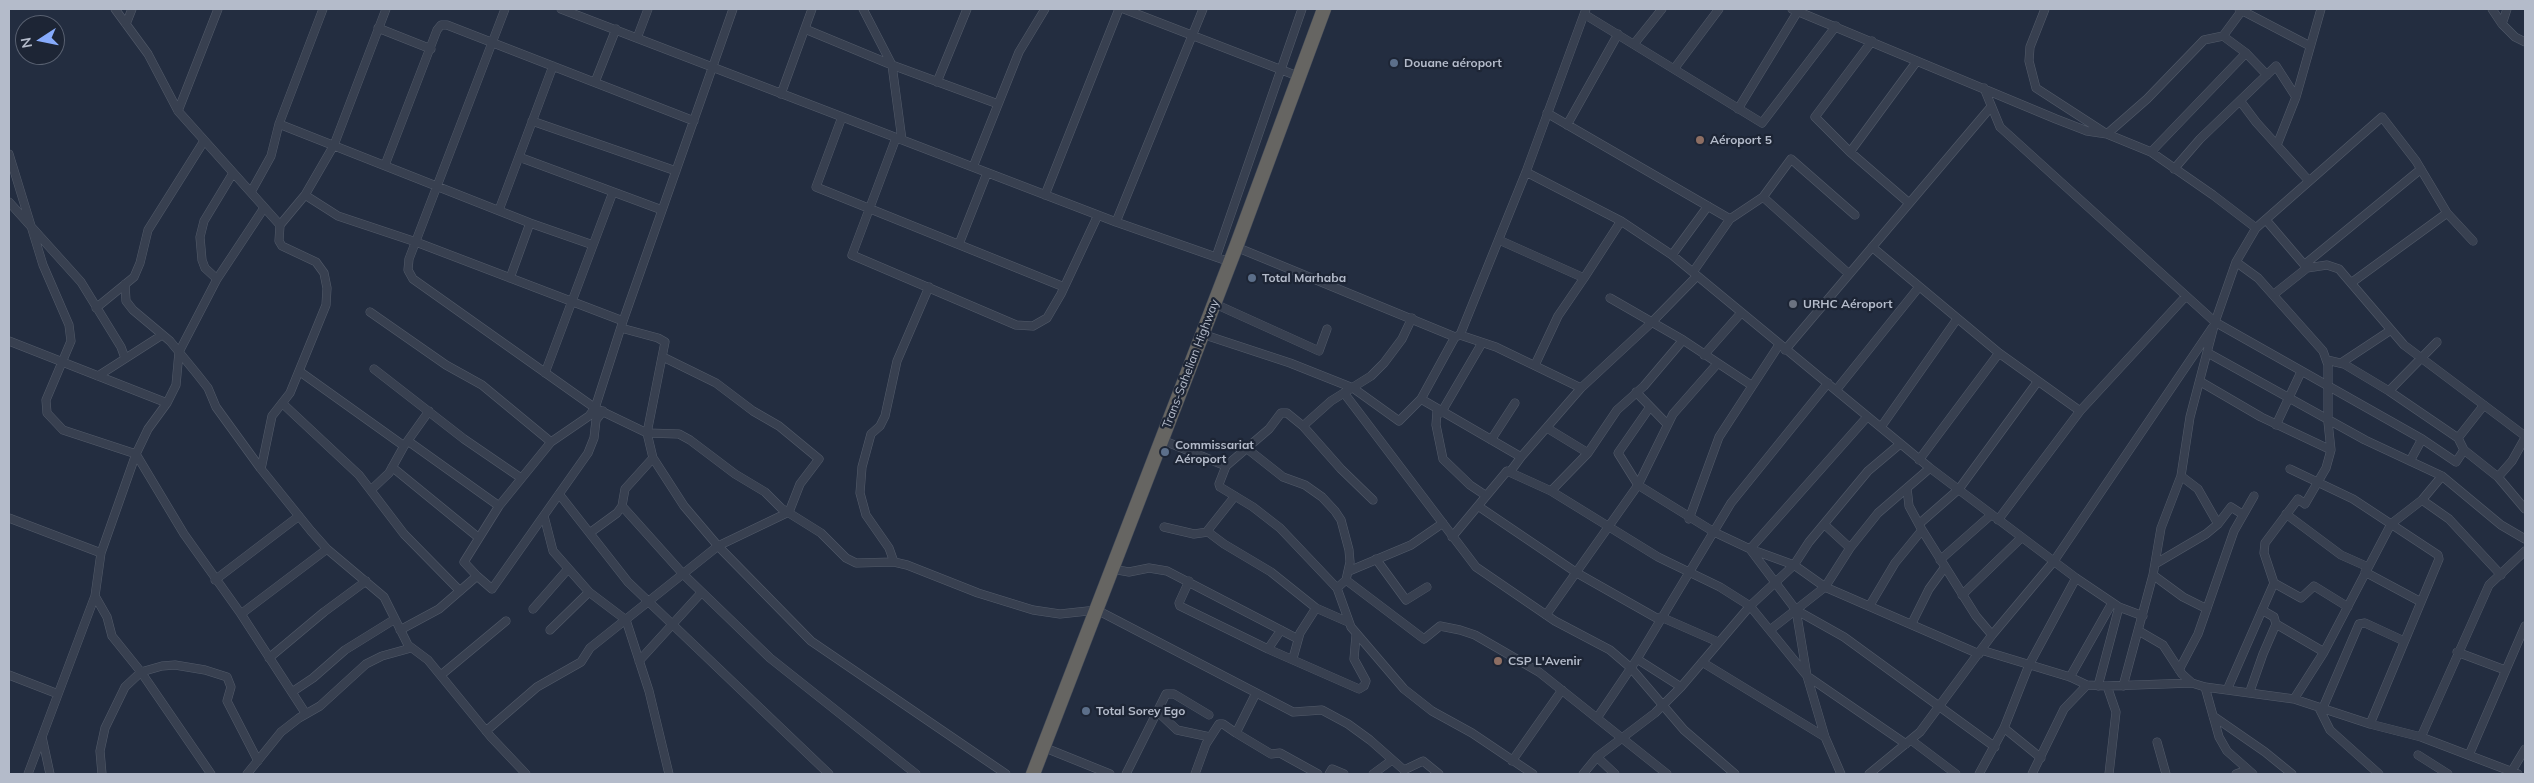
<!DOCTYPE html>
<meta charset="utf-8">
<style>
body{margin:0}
#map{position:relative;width:2534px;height:783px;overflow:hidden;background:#232d40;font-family:Mulish,sans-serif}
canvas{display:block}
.frame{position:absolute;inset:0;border:10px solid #b4bbca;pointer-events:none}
.north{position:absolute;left:15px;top:15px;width:50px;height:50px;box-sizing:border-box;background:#1d2535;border:1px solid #596171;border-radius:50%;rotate:259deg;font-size:14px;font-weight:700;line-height:20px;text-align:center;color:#b4bbca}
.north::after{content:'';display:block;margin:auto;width:18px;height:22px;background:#87abfc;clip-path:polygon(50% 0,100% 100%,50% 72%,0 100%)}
</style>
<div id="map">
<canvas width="2534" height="783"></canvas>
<div class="frame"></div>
<div class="north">N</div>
</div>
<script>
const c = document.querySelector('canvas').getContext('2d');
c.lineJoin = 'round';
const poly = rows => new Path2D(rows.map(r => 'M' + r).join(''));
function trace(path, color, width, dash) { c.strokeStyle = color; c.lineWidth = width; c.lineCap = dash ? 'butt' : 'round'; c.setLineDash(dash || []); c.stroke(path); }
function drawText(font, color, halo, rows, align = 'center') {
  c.font = font + ' Mulish,sans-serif'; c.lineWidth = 4.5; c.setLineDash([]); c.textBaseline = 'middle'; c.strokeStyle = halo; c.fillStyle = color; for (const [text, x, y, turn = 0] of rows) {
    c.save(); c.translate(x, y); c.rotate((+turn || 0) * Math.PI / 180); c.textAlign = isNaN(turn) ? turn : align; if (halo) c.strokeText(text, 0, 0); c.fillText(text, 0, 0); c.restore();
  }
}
const minor = poly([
 [115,9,148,54,178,111,280,225],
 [505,9,409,259,408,270,413,279,595,408,647,433,679,434,690,440,735,474,765,492,781,508,821,533,846,558,856,563,894,562,907,565,978,593,1033,610,1060,614,1097,610,1293,712,1322,710,1348,724,1370,740,1404,770,1423,761,1439,774],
 [561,9,1116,222,1230,262],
 [863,9,892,65,902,140],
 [1124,9,1300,77],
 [1792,9,2056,119,2087,131,2107,134,2151,152,2213,195,2256,228],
 [2045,9,2030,47,2029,61,2036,88,2107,134,2147,99,2204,40,2223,36],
 [2239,9,2310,46],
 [2243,9,2223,36,2246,53,2267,75],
 [2492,9,2502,24,2515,37,2525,42],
 [1584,14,1762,123,1836,26],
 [126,24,132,9],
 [2502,24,2507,9],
 [378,28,431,49],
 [805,29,892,65,998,104],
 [637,38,648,9],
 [1872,41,1815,117,1850,152,1909,203],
 [1634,44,1662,9],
 [1674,69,1719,9],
 [595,82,616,29],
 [937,82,967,9],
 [1984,88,2000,127,2215,322,2422,439,2456,462,2464,450],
 [781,94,812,9],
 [2241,102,2256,122,2309,181],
 [1738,109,1798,11],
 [178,111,218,9],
 [1547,113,1730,219,1693,272],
 [842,117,816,187,1064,287],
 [532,121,676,171],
 [279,124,530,223,593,245],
 [1567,125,1618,34],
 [896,138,852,255,1016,325,1033,326,1047,318,1061,294,1098,215],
 [2277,145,2296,97,2321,9],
 [1850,152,1917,61],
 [2151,152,2246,53],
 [9,154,43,265,69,325,71,341,46,400,47,413,63,430,136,454,184,534,241,614,306,714],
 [519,157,662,210],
 [385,165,437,30,441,25,447,25,694,121],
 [973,167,1019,52,1045,9],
 [2174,169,2200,139,2276,66,2296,97],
 [1526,172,1621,221,1672,255,1930,468,2076,578,2119,607,2143,616],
 [251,192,271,156,279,124,323,9],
 [305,195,338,216,416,242,623,321],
 [1045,195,1119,9],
 [1763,197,1849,274],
 [9,202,81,282,121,347,125,358],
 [499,210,553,66],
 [1730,219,1763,197,1791,159,1855,215],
 [2266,220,2307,268],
 [1116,222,1203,9],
 [1499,240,1584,278,1621,221],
 [959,244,987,173],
 [1236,247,1455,337,1460,335,1496,347,1581,388],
 [1872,247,1999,353,2080,411],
 [1672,255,1708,206],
 [1216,257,1302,9],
 [2304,265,2421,169],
 [510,278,530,223],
 [217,279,205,268,202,260,200,237,204,221,233,173],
 [2351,283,2447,213],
 [125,284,126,301,133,310,170,341,197,374,208,388,216,407,261,469,311,531,327,549,384,597,408,645,428,660,491,737,526,774],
 [2273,295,2307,268,2327,265,2339,269,2404,345,2525,436],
 [1610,298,1683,340,1751,385],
 [1213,303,1319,351,1327,329],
 [96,308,134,277,140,263,148,230,204,141],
 [370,312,446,365,482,385,551,442],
 [1202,334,1290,363,1353,388,1399,421,1421,399],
 [1460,335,1526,172,1586,9],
 [1455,337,1421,399,1521,457,1510,472],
 [9,341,167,403],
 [1785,350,1990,108],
 [2208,353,2365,440,2442,476,2501,525,2525,539],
 [1704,355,1741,313],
 [2327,360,2344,364,2389,391,2458,438,2464,450,2498,477,2525,509],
 [2341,363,2391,330],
 [1535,365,1558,316,1584,278],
 [374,369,464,439,521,478],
 [299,371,404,446],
 [545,373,613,192],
 [98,376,162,335],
 [2201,382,2261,417,2331,450],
 [1837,389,1919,287],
 [2389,391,2437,342],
 [1636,392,1667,424],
 [1344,393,1476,567,1555,621,1610,650,1631,668,1684,730,1735,774],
 [282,403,359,475,404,534,460,591],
 [1650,407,1618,453,1638,485,1714,532,1750,549,1794,565,1825,587,1979,654],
 [1437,411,1436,425,1443,459,1470,485,1485,495],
 [1441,413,1482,343],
 [2276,425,2301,372],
 [1881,427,1957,319],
 [1547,428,1588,453],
 [2458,438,2484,405],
 [1162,440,1226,466,1269,429,1281,413,1287,413,1303,426],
 [1491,440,1515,403],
 [408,441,499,506],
 [1521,457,1581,388,1651,323,1697,276],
 [653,458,684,506,718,546,811,641,1006,774],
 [1919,460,1999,353],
 [2410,461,2422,439],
 [1226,466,1219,484,1220,487,1253,507,1280,528,1335,586,1337,588,1346,580,1350,562,1349,550,1341,520,1335,511,1322,497,1305,485,1283,477,1245,447],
 [392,467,479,538],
 [261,469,272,416,290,393,326,305,327,288,324,273,316,262,282,246,279,241,280,225,305,195,334,145,386,9],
 [2290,469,2353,499,2438,555,2439,559,2370,724],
 [2181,476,2198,489,2218,524],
 [2498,477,2512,461,2525,438],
 [1907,488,1909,506,1922,530,1976,616,1992,635],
 [371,490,389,473,404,446,429,411],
 [1551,491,1588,453,1617,410,1644,386,1683,340],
 [559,494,628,582,829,774],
 [1235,496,1208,530,1208,532,1224,544,1271,572,1316,608],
 [1373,500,1341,469,1303,426,1331,401,1371,376,1384,363,1402,339,1412,318],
 [2422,500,2449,519,2501,575],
 [622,506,683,574,770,658,916,774],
 [1478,506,1577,573,1660,620],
 [2286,514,2341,555,2368,567],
 [544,516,553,551,589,592,626,620,649,691,669,774],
 [9,518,101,553],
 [1689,519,1719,437,1779,345],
 [1998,520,2080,411,2186,296],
 [1919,524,1959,489,2038,381],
 [1825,525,1850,548],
 [1164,527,1194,534,1208,532],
 [591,532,617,513,622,506,625,489,653,458,647,433,665,342,658,338,621,328],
 [1452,537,1507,471,1551,491,1658,557,1720,587,1750,606,1807,676,1825,737,1841,774],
 [1750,549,1796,610,1807,676,1906,744],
 [1750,549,1867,417],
 [1376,559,1406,600,1427,587],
 [1940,560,1991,515],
 [894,562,889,548,866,515,860,493,862,467,871,434,880,426,885,416,897,361,929,287],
 [2155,564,2206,534,2218,524,2231,507,2242,514],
 [1112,569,1129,572,1149,568,1167,571,1298,639],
 [1349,571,1411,545,1443,523],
 [2365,572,2421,602],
 [2153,575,2183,597,2207,609],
 [477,576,492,589,588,453,594,438,596,420,603,411],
 [215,580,299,516],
 [1346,580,1424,639,1440,626,1460,630,1475,635,1539,672,1667,774],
 [1189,581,1179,603,1180,606,1268,649,1359,689,1364,686,1366,681,1354,659,1356,635],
 [2274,583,2301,598,2314,586,2348,607],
 [1337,588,1351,627,1404,689,1432,711,1472,733,1533,774],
 [1962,595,2021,538],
 [1870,605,1895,563,1922,530],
 [533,609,568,569],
 [1796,610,1844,637,1995,747],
 [241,614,327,549],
 [1546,615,1638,485,1673,414,1717,364],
 [1661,617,1718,642],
 [1912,623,1929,589,1945,567],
 [2276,624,2324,652],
 [400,630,439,609,477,576,464,562,499,506,551,442,589,416,595,408,623,321,733,9],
 [550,630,589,592],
 [1770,630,1825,587,1850,548,1878,513,1930,468],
 [2139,631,2163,645,2182,674,2192,683],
 [1268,649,1281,630],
 [1981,650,2070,677,2087,685,2107,686,2192,683,2205,687,2294,699,2370,724,2421,737,2518,774],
 [2457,652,2505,670],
 [269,658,324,612,366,581],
 [1293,658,1300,633,1316,608,1348,622],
 [1637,659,1681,687],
 [639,661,701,593],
 [1702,662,1825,737],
 [2179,670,2198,634,2234,531,2254,496],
 [9,675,58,694],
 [441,675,506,621],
 [2070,677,2112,603],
 [2098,686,2119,607],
 [2107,686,2116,712,2109,774],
 [2123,686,2153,575,2161,528,2181,476,2190,417,2215,322,2236,262,2256,228,2382,117,2416,161,2447,213,2473,241],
 [2205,687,2219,737,2227,751,2253,774],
 [2227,690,2274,583,2264,553,2265,543,2298,499,2305,504,2326,468,2331,450,2328,422,2328,365,2323,351,2258,278,2236,262],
 [2250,691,2263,654,2276,624,2274,617,2262,610],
 [292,692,313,678,345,650,395,619],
 [2294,699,2324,652,2391,524,2422,500,2442,476],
 [2319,708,2330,730,2379,774],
 [2322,710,2359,624,2365,623,2404,641],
 [1157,711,1177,730,1210,737],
 [2213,716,2265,752,2292,774],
 [1597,718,1637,659,1731,503,1828,383],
 [2004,728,2041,758],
 [486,731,537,687,581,662,590,648,718,546,789,512,800,484,819,459,779,426,753,411,716,383,663,357],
 [1236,733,1271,754,1280,753,1318,774],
 [42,737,50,774],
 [2421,737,2489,585,2525,551],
 [1911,740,1956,774],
 [2157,742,2166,774],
 [1043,747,1110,774],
 [2418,755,2448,774],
 [2469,755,2525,626],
 [1512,761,1562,690],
 [28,774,95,596],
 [102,774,100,751,105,728,125,687,141,672,112,636,107,617,95,596,101,553,136,454,148,429,167,403,176,385,179,352,217,279,264,208],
 [211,774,141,672,162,666,175,665,205,670,227,677,231,687,227,701,258,761],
 [247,774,281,732,299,718,320,706,366,664,382,656,411,648],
 [1126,774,1166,694,1174,694,1209,715],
 [1195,774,1206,744,1219,724,1223,724,1236,733,1256,693],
 [1329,774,1332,769,1344,774],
 [1373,774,1392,760],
 [1583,774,1597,757],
 [1615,774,1597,757,1655,713,1681,687,1750,606,1794,565,1809,542,1868,471,1900,444],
 [1869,774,1920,732,1992,635,2054,561,2212,328],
 [1979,774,2004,728,2029,665,2076,578],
 [2032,774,2064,709,2087,685],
 [2236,774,2247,770],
 [2510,774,2525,749]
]);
const trunk = poly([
 [1033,774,1236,247,1324,9]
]);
trace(minor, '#535b6a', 9);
trace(trunk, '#404857', 15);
trace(minor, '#384050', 8);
trace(trunk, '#666562', 14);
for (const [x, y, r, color] of [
 [1394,63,5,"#5c6f8a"],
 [1700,140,5,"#8d6e63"],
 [1252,278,5,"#5c6f8a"],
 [1793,304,5,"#6b7280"],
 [1165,452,5,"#5c6f8a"],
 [1498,661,5,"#8d6e63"],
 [1086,711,5,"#5c6f8a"]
]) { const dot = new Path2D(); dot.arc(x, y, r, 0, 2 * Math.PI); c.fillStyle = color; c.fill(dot); trace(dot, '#1d2535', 2); }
drawText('bold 12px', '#b4bbca', '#1d2535', [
 ["Douane aéroport",1404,63],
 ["Aéroport 5",1710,140],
 ["Total Marhaba",1262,278],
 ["URHC Aéroport",1803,304],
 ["Commissariat",1175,445],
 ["Aéroport",1175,459],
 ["CSP L'Avenir",1508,661],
 ["Total Sorey Ego",1096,711]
], 'left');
drawText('12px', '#b4bbca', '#1d2535', [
 ["Trans-Sahelian Highway",1191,364,-69]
]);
</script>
